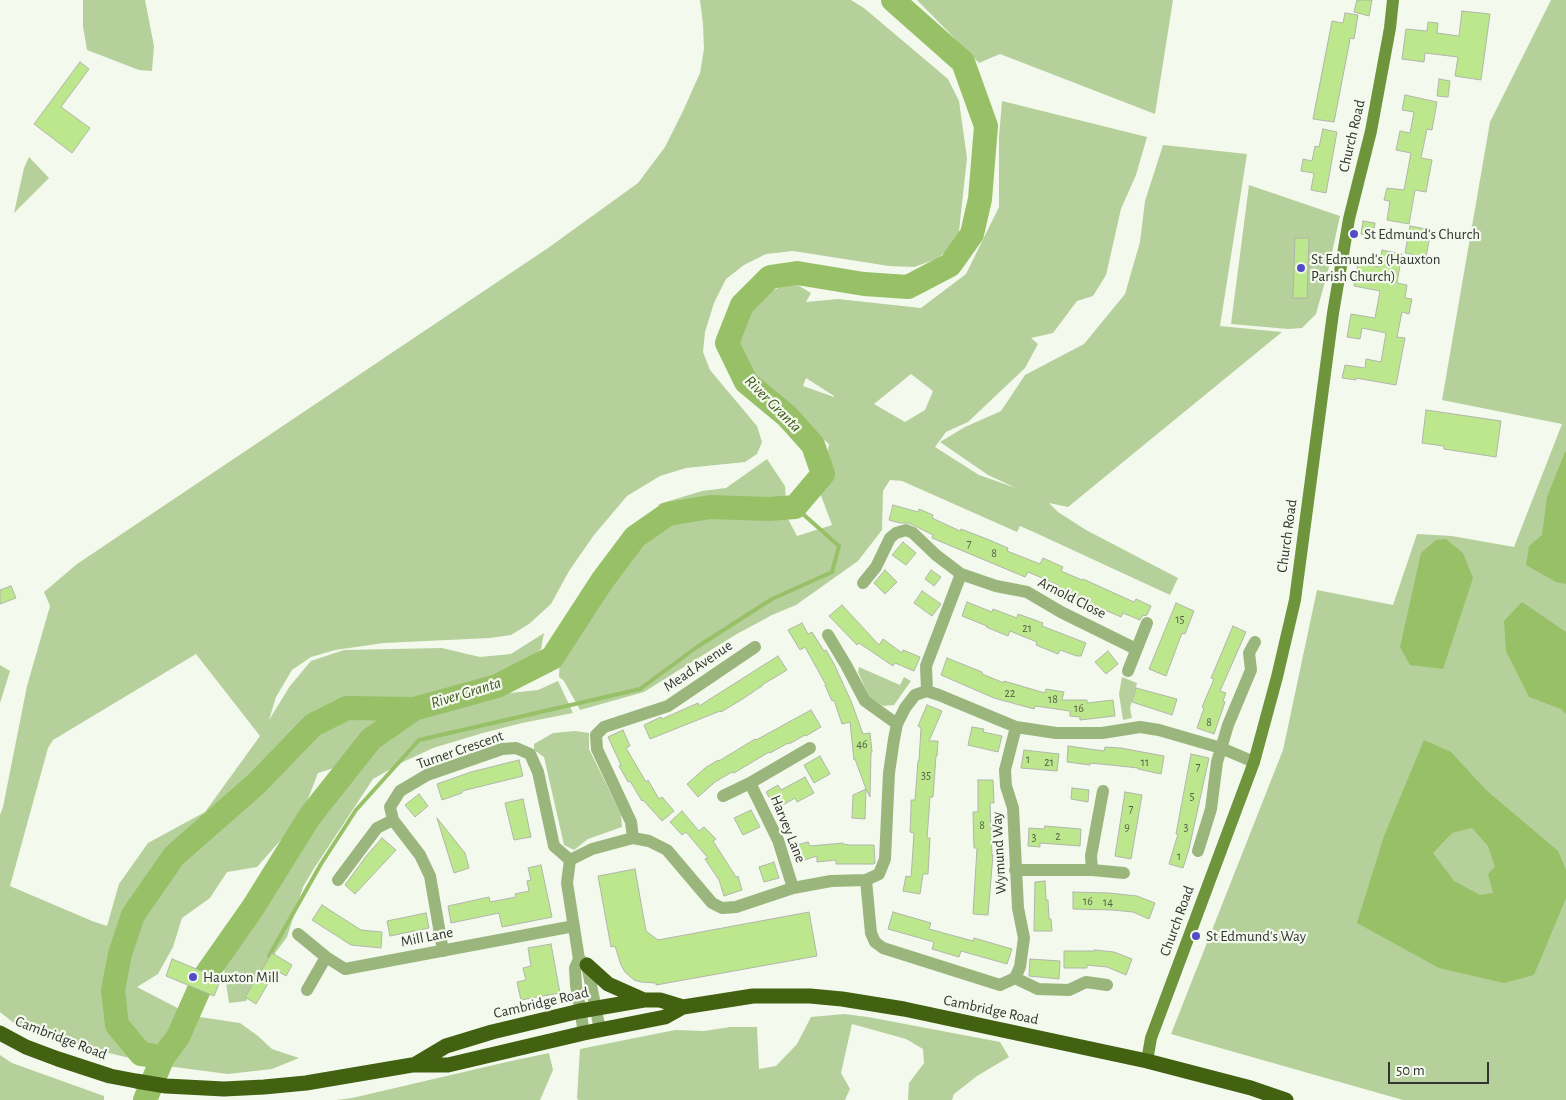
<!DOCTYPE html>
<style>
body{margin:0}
#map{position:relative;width:1566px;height:1100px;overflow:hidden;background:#f3f9ed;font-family:"Alegreya Sans",sans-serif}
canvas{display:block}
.scale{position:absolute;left:1388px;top:1062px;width:101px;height:22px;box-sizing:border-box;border:2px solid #333530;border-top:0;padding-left:6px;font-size:15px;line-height:18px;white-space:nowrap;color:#333530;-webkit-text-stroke:4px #f3f9ed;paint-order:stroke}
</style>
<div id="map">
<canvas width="1566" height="1100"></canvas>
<div class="scale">50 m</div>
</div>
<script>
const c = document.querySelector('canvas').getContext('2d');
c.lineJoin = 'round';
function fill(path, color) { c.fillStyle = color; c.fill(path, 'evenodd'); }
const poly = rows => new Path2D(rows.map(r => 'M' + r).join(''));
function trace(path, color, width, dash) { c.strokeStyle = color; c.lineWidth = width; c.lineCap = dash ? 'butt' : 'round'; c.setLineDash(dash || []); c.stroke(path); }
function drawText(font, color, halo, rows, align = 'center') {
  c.font = font + ' "Alegreya Sans",sans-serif'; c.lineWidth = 4.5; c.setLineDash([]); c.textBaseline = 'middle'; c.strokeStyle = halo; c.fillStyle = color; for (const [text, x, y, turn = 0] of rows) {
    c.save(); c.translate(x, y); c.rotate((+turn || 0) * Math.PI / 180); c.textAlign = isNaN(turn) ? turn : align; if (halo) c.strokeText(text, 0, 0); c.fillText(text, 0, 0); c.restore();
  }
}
fill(poly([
 [83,0,145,0,154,46,152,71,139,70,87,50,83,27],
 [700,0,851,0,864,8,948,79,959,101,967,158,958,240,937,259,914,267,889,266,793,251,766,254,744,265,726,279,714,303,705,332,703,352,710,370,757,426,762,442,757,454,745,462,686,468,660,476,627,496,594,535,569,571,551,604,529,624,511,635,490,638,384,643,335,650,311,657,292,670,276,697,269,720,290,686,311,661,344,650,442,648,480,657,511,654,544,633,541,649,508,677,501,694,538,690,558,681,573,713,522,723,483,733,433,748,403,762,373,779,313,870,303,887,287,937,259,975,246,1001,229,1003,224,969,212,948,244,923,251,889,306,835,318,816,340,788,343,765,318,773,306,804,287,833,257,867,227,872,210,898,182,918,173,947,158,974,137,987,193,1016,240,1023,258,1036,272,1049,299,1058,272,1069,228,1074,159,1065,92,1049,20,1028,0,1012,0,815,3,807,27,686,50,606,44,592,77,564,548,248,638,183,665,147,683,111,700,73,704,49,703,24],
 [196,654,260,736,205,812,148,843,119,884,107,926,92,921,10,886,48,748,53,740],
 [917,0,1173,0,1155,114,1000,54,979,63],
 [1551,0,1566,0,1566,1100,1403,1100,1171,1034,1283,750,1317,590,1393,605,1417,534,1452,536,1514,547,1562,424,1442,400,1490,122],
 [1002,101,1147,137,1136,175,1121,209,1106,275,1093,296,1077,301,1053,333,1031,338,1038,344,1025,368,968,422,946,432,935,447,979,475,1016,488,988,475,940,442,965,427,1001,411,1025,375,1084,344,1125,294,1140,242,1145,201,1163,145,1247,154,1220,326,1282,332,1068,507,1049,503,1058,512,1086,530,1178,578,1170,595,1038,534,1020,526,1017,532,902,481,890,480,883,491,882,530,858,561,796,605,772,615,735,635,644,692,580,710,564,681,559,677,560,653,617,566,653,527,659,504,702,491,726,488,767,459,785,486,787,517,797,536,832,525,820,493,829,444,761,388,743,365,735,348,752,302,791,281,811,293,806,302,838,299,921,308,966,274,999,207,999,137],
 [911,374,933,391,925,410,905,422,874,404],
 [806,378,834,396,834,397,803,386],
 [29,157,49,178,14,213,24,168],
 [1249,185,1340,216,1328,271,1316,314,1302,328,1288,329,1231,324],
 [0,665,10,671,0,703],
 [859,667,900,685,904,677,911,681,894,705,883,706,870,699,858,672],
 [1122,677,1137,683,1130,708,1132,718,1123,720,1119,694],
 [575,731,589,733,589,749,621,814,622,827,588,839,574,850,564,845,544,757,534,750,534,744,553,733],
 [844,1014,868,1017,1000,1042,1009,1057,977,1076,954,1094,952,1100,908,1100,909,1083,924,1063,923,1049,906,1039,852,1024,841,1073,850,1089,845,1100,578,1100,577,1098,580,1049,675,1030,704,1031,730,1027,757,1027,759,1069,776,1066,797,1044,811,1017],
 [549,1053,553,1070,540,1100,336,1100,352,1098,511,1061],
 [0,1055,12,1063,104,1096,104,1100,0,1100]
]), '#b6d09b');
fill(poly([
 [1565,452,1566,452,1566,584,1556,582,1526,565,1529,546,1542,535,1547,497],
 [1446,539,1463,553,1473,578,1443,669,1410,665,1400,647,1421,553,1436,540],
 [1522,602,1566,632,1566,714,1561,709,1529,697,1506,651,1504,621],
 [1424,740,1451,752,1486,790,1558,851,1566,870,1566,898,1534,975,1504,983,1439,968,1357,923,1384,836],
 [1472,828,1488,846,1495,867,1488,874,1493,893,1480,895,1454,881,1433,853,1452,833]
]), '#97c067');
trace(poly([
 [269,956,321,864,356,810,419,740,640,689,697,647,772,599,832,572,839,546,795,507]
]), '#97c067', 4);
trace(poly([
 [163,1057,141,1054,117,1025,113,990,120,954,133,915,174,856,257,783,313,725,347,708,414,709],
 [145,1100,163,1057,178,1037,205,976,252,909,310,816,371,739,414,709,497,686,552,658,602,581,635,537,668,514,710,507,769,509,795,507,823,474,813,445,787,416,746,382,727,343,742,305,770,277,797,273,864,284,908,287,950,265,972,234,980,199,986,126,963,62,893,0]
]), '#97c067', 24);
const building = poly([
 [1357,0,1372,0,1369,16,1354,12,1357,0],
 [1462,11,1490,14,1481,80,1455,76,1458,57,1425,53,1424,62,1402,59,1406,29,1427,31,1428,22,1438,23,1437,33,1459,36,1462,11],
 [1345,13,1358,15,1354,39,1350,38,1349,45,1334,122,1313,119,1332,21,1343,23,1345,13],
 [80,62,89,69,61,107,90,128,72,153,34,124,80,62],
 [1439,79,1450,81,1448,97,1437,96,1439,79],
 [1405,95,1437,102,1432,130,1427,129,1421,158,1432,160,1426,192,1415,190,1409,224,1387,220,1390,201,1384,200,1387,188,1404,190,1411,153,1396,150,1400,131,1410,133,1414,112,1402,110,1405,95],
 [1323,129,1337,132,1326,193,1311,190,1314,173,1301,171,1303,159,1312,161,1315,146,1319,147,1323,129],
 [1363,221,1375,223,1373,236,1361,234,1363,221],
 [1410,226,1431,230,1426,257,1405,253,1410,226],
 [1295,238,1309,238,1307,298,1293,298,1295,238],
 [1382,250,1402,254,1397,283,1407,285,1405,298,1412,299,1409,314,1402,312,1397,337,1405,338,1396,385,1356,378,1356,380,1342,378,1345,365,1365,368,1366,359,1381,362,1386,333,1362,328,1360,339,1347,337,1351,314,1375,318,1380,291,1354,286,1358,263,1379,267,1382,250],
 [1426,410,1501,421,1496,457,1444,449,1444,446,1422,443,1426,410],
 [893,505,918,512,919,509,933,515,932,518,960,531,961,529,987,539,1008,548,1007,551,1040,564,1043,558,1063,567,1061,571,1082,580,1083,579,1134,602,1136,599,1151,606,1147,615,1142,616,1140,620,1123,613,1121,617,1075,597,1076,596,1057,588,1058,585,1028,572,1025,577,932,538,933,535,909,523,900,523,889,520,893,505],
 [903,542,916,553,906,565,892,555,903,542],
 [885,570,897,582,885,594,874,583,885,570],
 [931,570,941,577,934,586,925,579,931,570],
 [11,586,16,598,0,604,0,590,11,586],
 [922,591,941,604,932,616,914,603,922,591],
 [967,602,992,612,993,609,1017,618,1018,614,1043,623,1042,626,1086,643,1081,656,1077,656,1060,650,1058,654,1036,645,1037,642,1010,631,1008,636,986,627,987,626,962,616,967,602],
 [1176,603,1194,611,1185,634,1182,633,1166,676,1149,669,1176,603],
 [842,605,879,645,883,639,902,653,903,650,920,657,914,671,895,663,893,666,859,643,857,645,829,616,842,605],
 [802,623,808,634,812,632,824,651,826,650,834,664,851,701,863,734,870,733,872,752,871,752,870,797,866,789,865,819,852,818,853,795,866,789,855,759,854,760,850,722,842,724,834,700,832,701,825,685,826,685,805,647,800,650,788,630,802,623],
 [1233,626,1246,632,1220,691,1226,693,1223,701,1225,702,1214,734,1197,728,1204,708,1202,707,1214,679,1211,678,1233,626],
 [1108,651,1118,664,1106,674,1095,662,1108,651],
 [778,656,787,670,762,685,762,686,741,700,721,712,720,711,650,739,644,725,661,717,662,719,698,703,699,706,778,656],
 [947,658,982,672,982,674,1004,683,1004,681,1045,693,1046,689,1064,692,1062,700,1087,700,1087,703,1113,700,1115,716,1080,720,1080,717,1070,716,1070,711,1035,706,1034,709,994,698,941,675,947,658],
 [1136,688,1177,699,1172,715,1132,702,1136,688],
 [927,705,942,711,929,741,938,741,937,756,936,756,933,797,930,797,929,812,927,838,930,838,928,874,923,874,920,894,903,891,906,876,911,877,912,864,914,833,910,832,911,810,911,800,915,800,918,761,919,761,921,728,918,726,927,705],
 [811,710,821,727,806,736,805,735,789,744,788,743,770,753,769,752,734,773,732,772,715,782,698,797,687,784,705,768,718,760,719,761,755,739,756,740,811,710],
 [972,727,984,729,983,732,1002,736,998,752,968,745,972,727],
 [623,730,630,746,626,748,646,782,648,780,659,799,662,797,674,811,662,821,643,800,642,801,630,781,628,782,619,766,621,765,608,737,623,730],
 [1068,746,1104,751,1105,747,1121,748,1164,756,1161,774,1138,769,1138,768,1120,766,1090,763,1090,765,1067,762,1068,746],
 [1024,750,1059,754,1057,771,1021,768,1024,750],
 [1191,754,1209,758,1189,849,1183,868,1169,864,1178,834,1176,834,1191,754],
 [820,756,830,774,814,783,804,765,820,756],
 [519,760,523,776,462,791,462,793,442,800,437,784,471,772,519,760],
 [805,777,814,793,797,802,795,798,776,809,766,792,778,785,781,790,805,777],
 [978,780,993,780,994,803,990,803,992,855,993,855,988,915,973,914,977,848,974,848,973,812,978,812,978,780],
 [1072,788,1089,790,1088,802,1071,799,1072,788],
 [1125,792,1142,795,1131,859,1115,856,1125,792],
 [419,794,428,806,415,817,405,805,419,794],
 [523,799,531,837,514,840,505,803,523,799],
 [751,810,760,827,743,835,734,818,751,810],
 [682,811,699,831,704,827,716,839,713,841,736,877,738,876,742,890,724,896,719,880,705,859,708,858,686,832,682,835,670,822,682,811],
 [437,818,465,853,469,868,454,873,437,818],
 [1045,826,1081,829,1080,846,1040,843,1040,847,1028,846,1029,828,1044,829,1045,826],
 [382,838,396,850,355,894,345,885,367,855,382,838],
 [808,842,810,846,843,843,843,844,849,845,874,845,875,863,874,864,836,864,836,860,817,862,817,856,798,862,793,846,808,842],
 [774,862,779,878,764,882,759,867,774,862],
 [541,865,552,917,502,927,499,913,451,923,448,906,489,897,490,902,516,897,515,894,529,891,527,881,531,880,528,868,541,865],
 [635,869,646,931,658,940,809,912,817,956,656,985,656,983,641,982,634,980,625,972,621,965,615,946,611,947,598,876,635,869],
 [1045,881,1046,900,1048,900,1049,919,1051,919,1052,931,1034,931,1035,882,1045,881],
 [1073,892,1109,893,1137,896,1155,903,1149,919,1133,912,1112,910,1073,909,1073,892],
 [322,905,361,930,382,932,381,948,351,945,312,920,322,905],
 [893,912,931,923,929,929,973,941,974,938,1012,949,1007,964,961,951,959,957,932,949,934,942,888,929,893,912],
 [426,913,429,928,390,936,387,921,426,913],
 [551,944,560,993,521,1000,517,982,526,980,523,968,531,966,528,948,551,944],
 [1095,950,1114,952,1132,959,1126,975,1107,967,1087,965,1087,968,1064,968,1064,951,1095,951,1095,950],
 [272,953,292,965,286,976,276,970,256,1004,245,997,272,953],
 [172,959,221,979,214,996,166,976,172,959],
 [1030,959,1060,961,1059,979,1029,976,1030,959]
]);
fill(building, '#bde78d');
trace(building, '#b0b6aa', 1);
trace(poly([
 [863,583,876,567,890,538,896,533,906,530,913,533,936,555,961,574,996,586,1027,592,1061,612,1136,649],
 [828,635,846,665,865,701,897,724],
 [1128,671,1147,623],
 [927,691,926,666,961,574],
 [750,783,778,840,793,888],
 [723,796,750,783,810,748],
 [633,838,631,822,597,749,596,735,604,727,668,706,755,647],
 [1198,851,1211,809,1217,762,1228,725,1251,670,1249,653,1255,642],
 [1015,870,1092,870,1124,873],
 [1092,870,1091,856,1103,791],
 [338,880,377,828,393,820],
 [866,880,871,933,875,942,883,948,1000,985,1015,978,1020,967,1024,938,1018,908,1013,808,1006,786,1005,770,1016,727],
 [298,934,326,957],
 [443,951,430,876,420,855,393,820,390,807,400,791,427,775,502,749,516,748,530,754,538,772,554,846,570,860],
 [579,959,567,883,570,860,592,849,633,838,649,841,667,850,712,903,722,908,736,907,793,888,831,881,866,880,879,874,885,859,889,773,894,739,897,724,905,708,915,695,927,691,939,695,1016,727,1056,733,1102,733,1140,727,1159,730,1221,748,1254,762],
 [579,959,575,968,576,985,584,1033],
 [583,962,587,965,600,1030],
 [1015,978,1038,989,1069,990,1086,982,1107,985],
 [307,990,326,957,345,969,574,926]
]), '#9ab67d', 12);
trace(poly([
 [1147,1061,1151,1038,1254,762,1277,677,1295,600,1333,313,1349,219,1371,131,1390,28,1393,0]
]), '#6e943c', 12);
trace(poly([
 [587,965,608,984,644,1000],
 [0,1033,26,1047,58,1059,110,1076,136,1081,166,1086,224,1089,264,1087,306,1083,412,1065,448,1065,584,1033,665,1017,683,1007,753,996,810,996,842,999,904,1009,1147,1061,1251,1088,1286,1100],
 [414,1065,446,1046,492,1032,580,1011,644,1000,660,1000,683,1007]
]), '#426111', 15);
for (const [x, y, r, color] of [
 [1354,234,5,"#524dc4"],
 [1301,268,5,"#524dc4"],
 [1196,936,5,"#524dc4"],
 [193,977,5,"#524dc4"]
]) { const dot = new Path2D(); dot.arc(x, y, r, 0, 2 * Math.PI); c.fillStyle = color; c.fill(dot); trace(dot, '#f3f9ed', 2); }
drawText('12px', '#566247', null, [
 ["7",969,543],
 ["8",994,553],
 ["15",1180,619],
 ["21",1027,628],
 ["22",1010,693],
 ["18",1053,699],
 ["16",1079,708],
 ["8",1209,722],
 ["46",862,744],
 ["1",1028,759],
 ["21",1049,762],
 ["11",1145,762],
 ["7",1198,766],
 ["35",926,775],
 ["5",1192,796],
 ["7",1131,808],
 ["8",982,825],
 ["9",1127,827],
 ["3",1186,827],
 ["2",1058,836],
 ["3",1034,837],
 ["1",1179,856],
 ["16",1088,901],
 ["14",1108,902]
]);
drawText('15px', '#333530', '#f3f9ed', [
 ["Church Road",1352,136,-77],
 ["Church Road",1287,536,-82],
 ["Arnold Close",1072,598,27],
 ["Mead Avenue",698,666,-34],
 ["Turner Crescent",460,750,-19],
 ["Harvey Lane",788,829,68],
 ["Wymund Way",999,853,-93],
 ["Church Road",1177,921,-70],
 ["Mill Lane",427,937,-11],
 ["Cambridge Road",541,1003,-13],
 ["Cambridge Road",991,1010,12],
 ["Cambridge Road",61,1038,21]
]);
drawText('15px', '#333530', '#f3f9ed', [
 ["St Edmund's Church",1364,234],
 ["St Edmund's (Hauxton",1311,259],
 ["Parish Church)",1311,276],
 ["St Edmund's Way",1206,936],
 ["Hauxton Mill",203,977]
], 'left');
drawText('italic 16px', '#3e581a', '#f3f9ed', [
 ["River Granta",773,404,45],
 ["River Granta",466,693,-17]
]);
</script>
